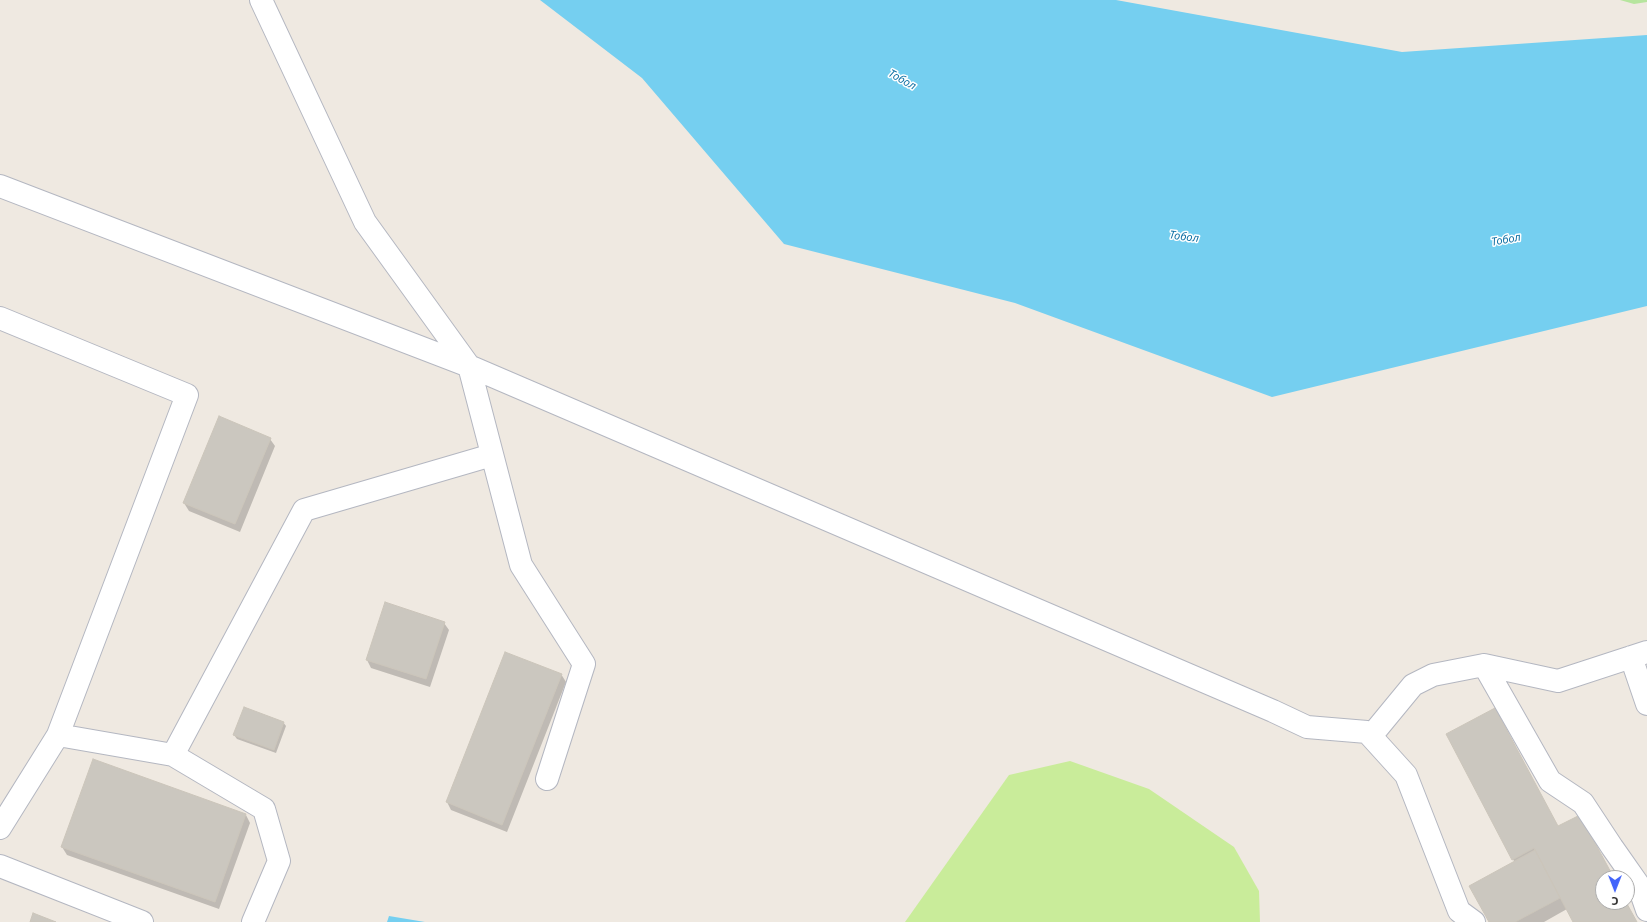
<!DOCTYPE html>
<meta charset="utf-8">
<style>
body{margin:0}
#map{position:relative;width:1647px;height:922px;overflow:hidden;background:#efe9e1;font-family:"Noto Sans",sans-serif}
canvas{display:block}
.north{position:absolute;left:1595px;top:870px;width:40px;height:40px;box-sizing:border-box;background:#fff;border:1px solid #ababab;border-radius:50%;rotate:180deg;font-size:11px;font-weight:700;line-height:16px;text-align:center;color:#2e2e2e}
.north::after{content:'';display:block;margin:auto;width:14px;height:18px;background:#4264fb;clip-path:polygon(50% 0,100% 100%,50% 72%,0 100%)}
</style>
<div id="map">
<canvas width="1647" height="922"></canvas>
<div class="north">С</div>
</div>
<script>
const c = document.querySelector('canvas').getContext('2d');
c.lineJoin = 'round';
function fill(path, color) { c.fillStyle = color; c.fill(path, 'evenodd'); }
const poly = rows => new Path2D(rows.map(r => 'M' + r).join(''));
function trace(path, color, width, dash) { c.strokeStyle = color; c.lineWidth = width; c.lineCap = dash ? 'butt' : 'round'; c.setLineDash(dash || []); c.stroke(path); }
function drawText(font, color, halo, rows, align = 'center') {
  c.font = font + ' "Noto Sans",sans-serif'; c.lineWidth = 3; c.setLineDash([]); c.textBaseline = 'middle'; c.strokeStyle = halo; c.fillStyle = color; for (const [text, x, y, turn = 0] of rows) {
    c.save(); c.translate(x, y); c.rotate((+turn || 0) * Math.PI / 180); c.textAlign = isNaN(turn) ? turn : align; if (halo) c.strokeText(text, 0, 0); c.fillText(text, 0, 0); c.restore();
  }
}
fill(poly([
 [1620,0,1647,0,1647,2,1634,4]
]), '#b6e59e');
fill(poly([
 [1070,761,1149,789,1234,847,1259,891,1260,922,905,922,1009,775]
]), '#c9ec9a');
fill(poly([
 [540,0,1116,0,1402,52,1647,35,1647,306,1272,397,1015,303,784,244,642,78],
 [389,916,425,922,387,922]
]), '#75cff0');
fill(poly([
 [270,439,275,446,240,532,189,511,184,503],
 [444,623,449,630,430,687,371,668,367,660],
 [561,674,566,682,507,832,451,810,447,802],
 [1495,709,1558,827,1613,878,1603,878,1603,902,1625,902,1636,922,1574,922,1567,909,1544,922,1490,922,1515,863,1447,735],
 [283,722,286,726,276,753,237,739,234,735],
 [246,815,250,823,219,909,67,855,62,847]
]), '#0003');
const building = poly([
 [219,416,271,438,235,524,183,503,219,416],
 [385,602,445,622,426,679,366,660,385,602],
 [505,652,562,674,502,825,446,802,505,652],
 [244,707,284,722,274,750,233,735,244,707],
 [1495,708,1558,826,1580,815,1614,878,1603,878,1603,902,1626,902,1637,922,1573,922,1534,848,1512,860,1446,734,1495,708],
 [93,759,246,814,215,902,61,847,93,759],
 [1535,850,1560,898,1515,922,1489,922,1469,886,1535,850],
 [33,913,56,922,30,922,33,913]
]);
fill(building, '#cbc7bf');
trace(building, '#cbc5ba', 1);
const minor = poly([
 [261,0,365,222,469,366,1273,711,1307,727,1367,732,1406,775,1459,911,1474,922],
 [0,186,469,366,521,565,584,664,547,779],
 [0,318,187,395,58,735],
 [1631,657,1647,704],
 [1484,665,1550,781,1583,803,1612,847,1638,884,1647,910],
 [1371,736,1413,685,1433,675,1484,665,1558,681,1647,652],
 [173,755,264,809,279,861,253,922],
 [0,828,58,735,173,755,304,510,492,455],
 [0,866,142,922]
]);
trace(minor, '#b4b7c1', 24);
trace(minor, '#fff', 22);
drawText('italic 11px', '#0d6fa3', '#fff', [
 ["Тобол",902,80,29],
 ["Тобол",1184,237,7],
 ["Тобол",1506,240,-10]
]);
</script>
